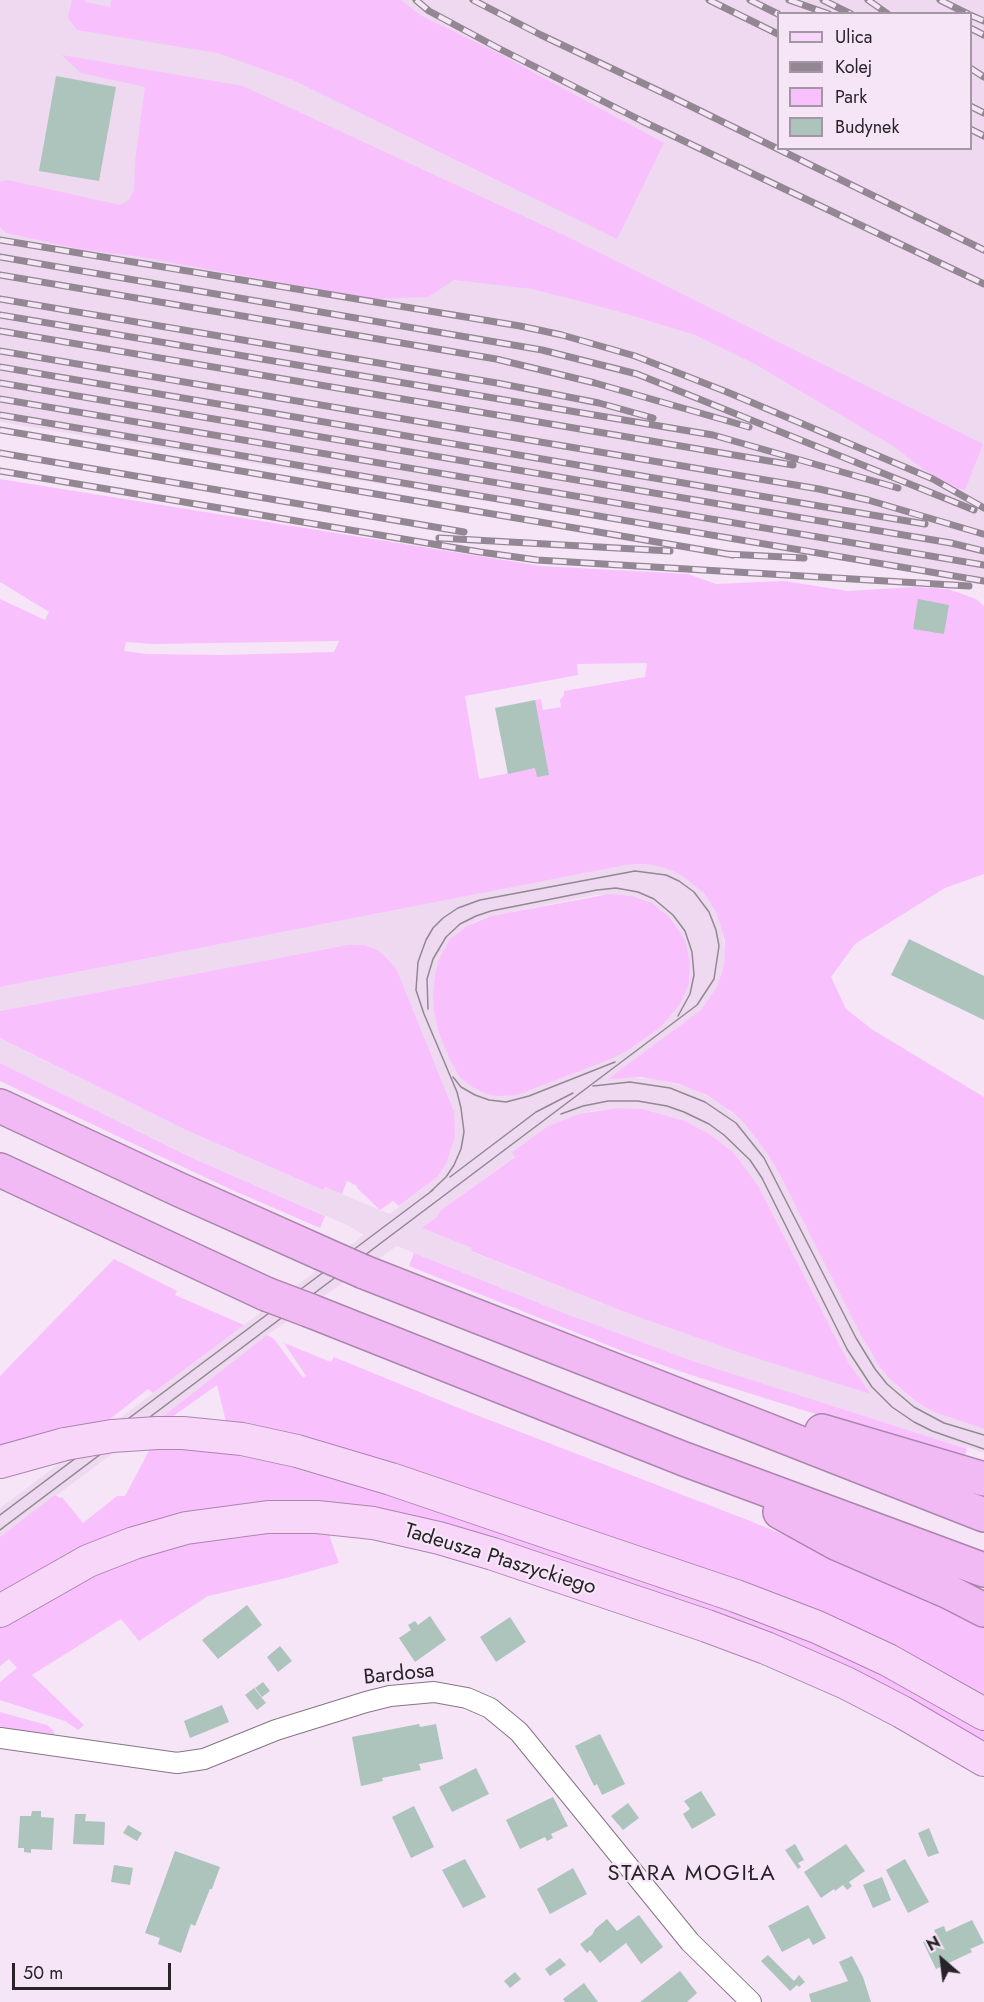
<!DOCTYPE html>
<meta charset="utf-8">
<style>
body{margin:0}
#map{position:relative;width:984px;height:2002px;overflow:hidden;background:#f5e5f6;font-family:Jost,sans-serif}
canvas{display:block}
.legend{position:absolute;left:777px;top:12px;width:195px;height:138px;box-sizing:border-box;background:#f5e5f6;border:2px solid #a397a4;margin:0;padding:8px 10px;list-style:none;font-size:18px;color:#292329}
.legend li{display:flex;align-items:center;gap:12px;height:30px}
.legend b{width:30px;border:2px solid #a397a4}
.north{position:absolute;left:912px;top:1930px;width:60px;height:60px;-webkit-text-stroke:4px #f5e5f6;paint-order:stroke;rotate:332deg;font-size:16px;font-weight:700;line-height:24px;text-align:center;color:#292329}
.north::after{content:'';display:block;margin:auto;width:21px;height:27px;background:#292329;clip-path:polygon(50% 0,100% 100%,50% 72%,0 100%)}
.scale{position:absolute;left:12px;top:1963px;width:159px;height:27px;box-sizing:border-box;border:3px solid #292329;border-top:0;padding-left:8px;font-size:18px;line-height:21px;white-space:nowrap;color:#292329;-webkit-text-stroke:4px #f5e5f6;paint-order:stroke}
</style>
<div id="map">
<canvas width="984" height="2002"></canvas>
<ul class="legend">
<li><b style="height:8px;background:#f7d6f9"></b>Ulica</li>
<li><b style="height:8px;background:#928792"></b>Kolej</li>
<li><b style="height:16px;background:#f8c1fd"></b>Park</li>
<li><b style="height:16px;background:#acc4bb"></b>Budynek</li>
</ul>
<div class="north">N</div>
<div class="scale">50 m</div>
</div>
<script>
const c = document.querySelector('canvas').getContext('2d');
c.lineJoin = 'round';
function fill(path, color) { c.fillStyle = color; c.fill(path, 'evenodd'); }
const poly = rows => new Path2D(rows.map(r => 'M' + r).join(''));
function trace(path, color, width, dash) { c.strokeStyle = color; c.lineWidth = width; c.lineCap = dash ? 'butt' : 'round'; c.setLineDash(dash || []); c.stroke(path); }
function drawText(font, color, halo, rows, align = 'center') {
  c.font = font + ' Jost,sans-serif'; c.lineWidth = 4.5; c.setLineDash([]); c.textBaseline = 'middle'; c.strokeStyle = halo; c.fillStyle = color; for (const [text, x, y, turn = 0] of rows) {
    c.save(); c.translate(x, y); c.rotate((+turn || 0) * Math.PI / 180); c.textAlign = isNaN(turn) ? turn : align; if (halo) c.strokeText(text, 0, 0); c.fillText(text, 0, 0); c.restore();
  }
}
fill(poly([
 [0,0,984,0,984,582,0,422],
 [778,14,970,14,970,148,778,148],
 [644,864,661,867,680,874,704,893,717,914,722,928,725,953,724,965,716,988,701,1010,624,1077,659,1080,694,1089,721,1104,746,1125,767,1153,780,1175,870,1352,889,1378,918,1403,934,1412,984,1429,984,1453,967,1447,967,1449,693,1361,569,1315,397,1246,267,1335,162,1417,0,1537,0,1508,364,1235,347,1225,190,1157,0,1063,0,1038,186,1130,323,1190,325,1187,390,1214,437,1177,454,1110,397,970,384,955,364,945,347,945,0,1011,0,987,626,865],
 [596,895,642,899,662,910,690,973,689,984,681,1003,660,1028,635,1046,618,1055,527,1091,472,1087,455,1069,438,1031,434,1012,433,993,435,973,445,947,458,932,474,922,491,916],
 [616,1108,643,1109,685,1121,711,1135,734,1153,759,1187,848,1362,870,1393,749,1356,630,1314,472,1252,472,1248,423,1228,437,1217,441,1210,515,1156,512,1152,548,1126,591,1111]
]), '#eed9f0');
fill(poly([
 [72,0,85,0,85,2,110,7,111,0,401,0,420,15,498,53,664,143,617,239,293,80,217,53,77,30,68,18],
 [62,55,243,86,566,236,983,444,965,490,956,488,923,469,893,446,755,364,695,335,617,311,532,289,454,280,428,297,370,299,141,257,80,249,6,233,0,227,0,182,8,180,120,205,129,200,134,190,135,161,145,87,81,73],
 [0,479,541,566,688,574,716,584,784,581,848,591,914,587,948,589,976,599,984,606,984,874,945,888,855,944,831,977,846,1009,873,1030,984,1097,984,1429,934,1412,918,1403,889,1378,880,1367,863,1339,780,1175,767,1153,746,1125,732,1112,707,1095,679,1084,641,1077,608,1079,701,1010,716,988,721,975,724,965,725,941,717,914,704,893,680,874,661,867,644,864,626,865,0,987,0,599,45,620,49,612,0,582],
 [339,641,334,652,222,655,147,654,124,651,126,642,154,644],
 [647,663,645,677,564,691,564,695,560,700,561,707,543,710,541,699,535,700,535,768,479,779,465,696,578,675,577,664],
 [610,894,632,896,652,903,669,917,677,928,685,940,690,963,689,984,681,1003,660,1028,627,1051,608,1060,517,1095,498,1096,487,1094,472,1087,460,1077,451,1062,438,1031,434,1012,433,993,435,973,440,957,450,939,467,926,491,916],
 [347,945,364,945,377,950,384,955,397,970,454,1111,455,1137,446,1164,437,1177,399,1206,393,1201,380,1210,357,1188,357,1186,347,1181,342,1194,325,1187,323,1190,186,1130,0,1038,0,1011],
 [0,1063,190,1157,325,1216,320,1228,230,1189,0,1081],
 [616,1108,643,1109,685,1121,711,1135,734,1153,759,1187,848,1362,871,1394,749,1356,630,1314,471,1251,472,1248,422,1228,437,1217,441,1210,515,1157,512,1152,548,1126,579,1114],
 [414,1253,569,1315,693,1361,967,1449,965,1456,984,1467,688,1374,625,1352,409,1266],
 [114,1259,177,1291,175,1295,244,1325,153,1393,148,1389,110,1419,39,1435,0,1448,0,1376],
 [267,1335,274,1339,303,1378,306,1376,284,1343,331,1362,334,1357,461,1409,750,1521,822,1550,984,1625,984,1700,226,1422,217,1385,172,1417,162,1417],
 [152,1445,197,1446,285,1460,702,1597,841,1652,984,1730,984,1746,861,1677,281,1503,0,1596,0,1537,55,1495,60,1498,62,1497,83,1523,117,1496,125,1496],
 [331,1529,330,1538,339,1563,286,1578,208,1596,139,1641,121,1619,32,1675,84,1725,78,1730,65,1721,0,1700,0,1682,17,1668,9,1659,0,1666,0,1626,105,1566,216,1534],
 [0,1712,47,1725,53,1730,56,1738,0,1729]
]), '#f8c1fd');
fill(poly([
 [56,76,116,87,99,181,39,171],
 [918,599,949,605,944,634,913,629],
 [535,700,549,775,537,777,535,768,508,774,495,708],
 [909,939,984,976,984,1020,891,975],
 [247,1605,262,1625,218,1659,202,1640],
 [430,1616,446,1640,415,1662,399,1638,411,1630,408,1625,415,1621,418,1625],
 [510,1617,526,1642,496,1662,480,1637],
 [280,1646,292,1661,278,1672,267,1657],
 [263,1682,270,1691,262,1697,255,1688],
 [254,1688,266,1703,257,1710,245,1695],
 [222,1705,229,1722,190,1738,184,1721],
 [419,1724,420,1727,436,1724,443,1759,419,1764,421,1770,382,1778,383,1781,361,1786,352,1737],
 [600,1734,625,1784,602,1795,597,1784,594,1786,575,1746],
 [476,1768,489,1794,452,1812,439,1787],
 [701,1791,716,1815,692,1829,683,1814,690,1809,684,1801],
 [553,1797,568,1826,551,1834,553,1838,547,1841,545,1837,520,1849,506,1820],
 [628,1803,639,1818,623,1830,611,1816],
 [414,1806,434,1847,411,1858,392,1817],
 [32,1811,41,1811,41,1817,54,1818,52,1850,31,1849,31,1853,24,1852,24,1848,18,1848,20,1816,31,1816],
 [75,1814,86,1814,85,1821,105,1822,104,1845,73,1844],
 [128,1825,142,1833,137,1841,123,1833],
 [929,1828,939,1853,928,1857,918,1833],
 [795,1844,804,1860,798,1863,801,1867,798,1869,785,1850],
 [846,1844,865,1871,849,1882,852,1886,847,1890,843,1885,835,1891,834,1889,821,1898,804,1872],
 [175,1851,220,1867,212,1889,210,1889,195,1926,191,1924,181,1953,158,1944,160,1938,145,1933],
 [465,1859,486,1897,463,1908,442,1870],
 [905,1859,929,1902,908,1913,886,1870],
 [114,1865,133,1868,130,1885,111,1882],
 [573,1868,587,1894,550,1914,537,1889],
 [882,1877,891,1900,873,1908,863,1885],
 [808,1905,826,1938,813,1945,809,1938,782,1952,768,1926],
 [639,1915,663,1947,641,1964,626,1943,600,1963,590,1950,587,1953,580,1944,592,1935,595,1929,607,1919,617,1931],
 [972,1920,984,1943,970,1949,972,1952,936,1969,923,1942,937,1936,934,1930,944,1926,946,1932],
 [768,1955,794,1981,799,1975,805,1982,799,1987,797,1985,790,1991,761,1961],
 [852,1956,863,1977,871,2002,811,2002,809,1994,848,1981,839,1962],
 [560,1958,566,1965,550,1976,545,1969],
 [680,1971,697,1993,687,2002,640,2002],
 [515,1972,521,1979,510,1988,504,1981],
 [584,1983,598,2002,565,2002,563,1999]
]), '#acc4bb');
const minor = poly([
 [0,1738,177,1763,204,1759,276,1730,366,1702,390,1696,434,1692,467,1698,490,1708,519,1732,690,1942,751,2002]
]);
const primary = poly([
 [157,1433,183,1433,242,1439,297,1451,391,1479,594,1548,736,1596,817,1627,888,1660,984,1714],
 [0,1462,65,1444],
 [0,1611,88,1561,134,1543,186,1528,268,1517,317,1517,373,1523,439,1538,493,1554,707,1626,766,1648,846,1683,902,1712,984,1760]
]);
const motorway = poly([
 [0,1106,180,1190,321,1253],
 [0,1170,266,1294],
 [364,1272,984,1515],
 [311,1311,684,1459,984,1570],
 [822,1431,984,1479],
 [780,1512,836,1543,949,1592,984,1610]
]);
trace(minor, '#847685', 22);
trace(primary, '#ab85ae', 34);
trace(motorway, '#ab85ae', 36);
trace(minor, '#fff', 20);
trace(primary, '#f7d6f9', 32);
trace(motorway, '#f1baf5', 33);
trace(poly([
 [428,1009,427,979,433,959,446,937,460,924,476,916,491,911,597,890,616,888,638,892,654,899,673,915,685,931,692,952,694,975,690,994,678,1016],
 [453,1077,461,1087,475,1095,489,1100,506,1102,529,1096,615,1062],
 [593,1086,630,1082,670,1088,705,1102,736,1123,764,1158,856,1338,875,1369,887,1384,914,1407,944,1423,984,1435],
 [561,1114,583,1106,608,1101,638,1101,667,1106,684,1112,709,1124,724,1135,750,1160,762,1178,847,1349,872,1387,892,1407,914,1422,932,1431,984,1449],
 [450,1177,536,1112,573,1093],
 [0,1515,433,1190],
 [0,1530,697,1005,714,979,719,946,716,930,709,912,694,892,679,881,666,875,635,871,480,900,458,908,443,918,433,928,426,940,418,962,416,990,424,1014,457,1092,461,1108,464,1132,461,1149,454,1165,446,1177,428,1194]
]), '#928792', 1.5);
const rail = poly([
 [416,0,429,11,496,47,642,121,984,284],
 [473,0,541,35,674,98,984,250],
 [709,0,778,34],
 [750,0,778,14],
 [789,0,829,14],
 [823,0,851,14],
 [868,0,888,14],
 [940,0,968,14],
 [970,15,984,21],
 [970,28,984,35],
 [970,68,984,77],
 [970,106,984,113],
 [970,129,984,136],
 [0,240,520,326,562,335,635,356,727,392,933,479,984,508],
 [0,257,542,350,637,374,974,510],
 [0,275,496,359,595,383,749,427],
 [0,299,497,383,599,403,653,418],
 [0,315,713,435,898,488],
 [0,331,793,465],
 [0,351,819,489,868,500,983,534],
 [0,367,925,524],
 [0,383,951,543,984,551],
 [0,399,984,565],
 [0,415,984,581],
 [0,430,733,555],
 [0,453,464,532],
 [0,471,480,552,537,560,969,586],
 [439,538,670,551],
 [726,554,804,558]
]);
trace(rail, '#928792', 7);
trace(rail, '#f5e5f6', 4.5, [14]);
const primaryBridge = poly([
 [65,1444,112,1436,157,1433]
]);
const motorwayBridge = poly([
 [321,1253,364,1272],
 [266,1294,311,1311]
]);
trace(primaryBridge, '#ab85ae', 34, []);
trace(motorwayBridge, '#ab85ae', 36, []);
trace(primaryBridge, '#f7d6f9', 32);
trace(motorwayBridge, '#f1baf5', 33);
drawText('21px', '#292329', '#f5e5f6', [
 ["Tadeusza Ptaszyckiego",500,1560,17],
 ["Bardosa",399,1675,-6]
]);
c.letterSpacing = '1.5px';
drawText('22px', '#292329', '#f5e5f6', [
 ["STARA MOGIŁA",692,1875]
]);
c.letterSpacing = '0px';
</script>
